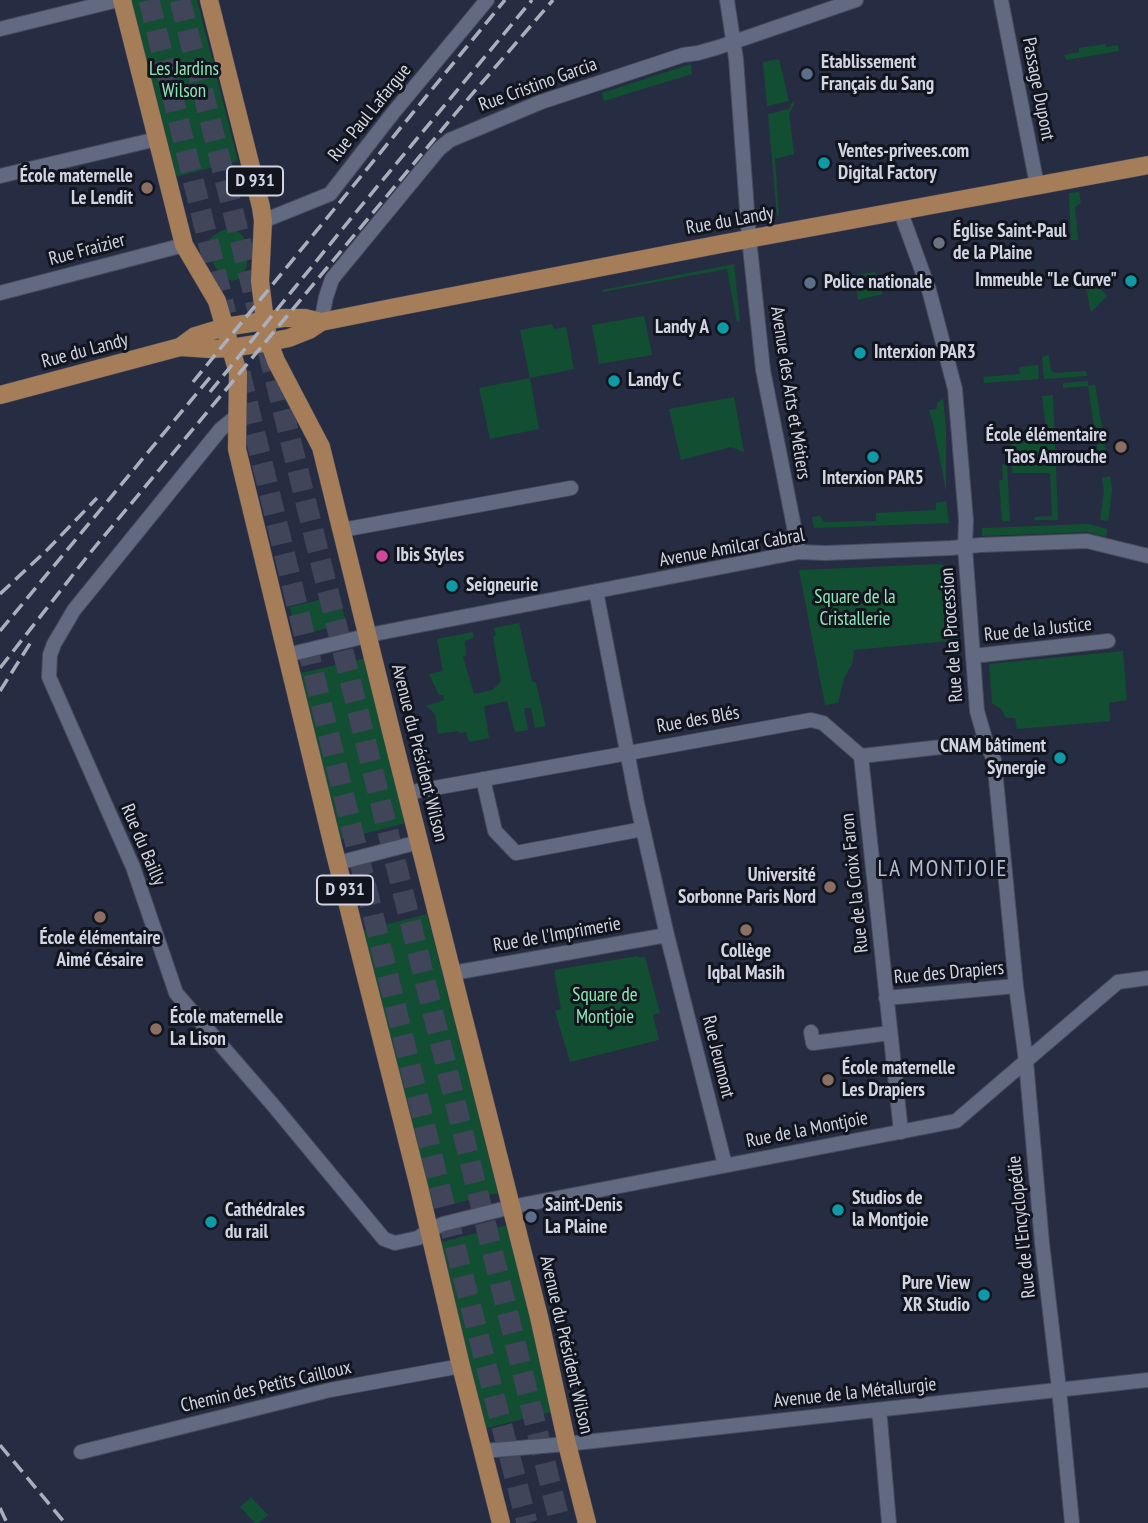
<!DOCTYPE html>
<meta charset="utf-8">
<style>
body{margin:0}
canvas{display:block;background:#262c41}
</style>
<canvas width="1148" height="1523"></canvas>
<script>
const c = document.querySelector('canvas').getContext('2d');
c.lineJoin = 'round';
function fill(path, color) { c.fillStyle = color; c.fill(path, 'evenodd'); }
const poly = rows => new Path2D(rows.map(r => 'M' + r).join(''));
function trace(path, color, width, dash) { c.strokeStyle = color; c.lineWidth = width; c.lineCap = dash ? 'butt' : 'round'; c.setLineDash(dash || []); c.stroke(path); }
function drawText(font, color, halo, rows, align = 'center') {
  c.font = font + ' "PT Sans Narrow",sans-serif'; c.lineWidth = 6; c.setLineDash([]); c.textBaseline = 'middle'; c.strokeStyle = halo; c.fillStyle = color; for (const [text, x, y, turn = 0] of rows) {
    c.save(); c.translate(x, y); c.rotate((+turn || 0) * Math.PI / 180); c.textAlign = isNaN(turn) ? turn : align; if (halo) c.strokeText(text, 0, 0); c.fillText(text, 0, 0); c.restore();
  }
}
fill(poly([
 [131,0,197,0,238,161,175,177],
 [1105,44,1106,47,1118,45,1119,51,1066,60,1064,55,1079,52,1079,48],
 [779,59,789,101,767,106,763,62],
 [691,64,692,74,604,101,602,93],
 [793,101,795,102,789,114,794,154,775,159,779,215,777,216,768,114,789,109],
 [1079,192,1081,203,1075,207,1078,240,1071,240,1069,193],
 [228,229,237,231,243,236,248,247,247,265,244,274,241,278,232,281,221,275,214,265,208,250,210,239,214,235,221,231],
 [734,264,740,321,737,322,727,269,602,292,602,290],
 [1082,269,1107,296,1091,312],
 [875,272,883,294,858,300,855,275],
 [644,316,652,355,599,364,592,325],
 [552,324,554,329,566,327,574,369,530,378,539,429,490,439,479,388,530,378,520,330],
 [1049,355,1051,371,1055,373,1086,371,1087,376,1044,379,1042,357],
 [1038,365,1039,379,984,383,983,377,1020,374,1019,367],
 [1088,381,1088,386,1095,385,1106,451,1098,452,1088,386,1063,388,1063,383],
 [1053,395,1058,520,1034,520,1035,517,1052,516,1050,473,1012,473,1010,432,1046,428,1042,396],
 [734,397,744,452,731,447,681,460,669,409],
 [943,398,946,428,946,492,933,422,929,410,937,409,937,403],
 [1007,464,1010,521,1002,521,999,481,1003,479,1002,465],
 [1110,476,1112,490,1108,521,1100,520,1104,491,1102,478],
 [946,501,949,523,814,528,812,517,820,516,824,522,876,521,876,513,936,510,936,503],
 [1089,524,1107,529,1106,537,1088,532,982,536,982,528],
 [941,564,950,569,955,578,959,640,854,650,852,664,844,678,838,703,825,705,799,570],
 [339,595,346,623,297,636,290,607],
 [519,623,532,681,536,683,546,726,535,728,531,708,524,708,528,730,515,732,507,701,484,706,489,738,469,742,466,732,459,733,458,731,438,734,435,714,426,706,444,700,443,695,439,695,429,674,443,671,437,639,473,632,474,638,465,641,466,655,463,657,474,694,492,690,501,682,493,637,496,635,494,628],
 [1123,651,1127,700,1109,703,1110,721,1017,729,1015,718,1006,718,1001,709,992,703,989,664],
 [366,658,406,823,336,841,297,674],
 [427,914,498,1193,428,1210,361,931],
 [638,956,639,958,645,957,660,1013,653,1015,659,1040,570,1062,555,1011,561,1009,554,970],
 [508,1225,555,1411,483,1429,438,1243],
 [251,1497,268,1515,259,1523,255,1523,240,1507]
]), '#124e32');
trace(poly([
 [149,0,226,314],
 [180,0,259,315],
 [268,350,560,1523],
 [240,373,438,1180,527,1523]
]), '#404559', 21, [21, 10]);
const minor = poly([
 [727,0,736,59,749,238,763,370,799,552],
 [1001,0,1037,185],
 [0,29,118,0],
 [0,176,157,139],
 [902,210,904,221,929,290,955,389,966,520,965,547,977,711,986,742,994,760,996,779,1016,986,1026,1061,1042,1243,1059,1389,1072,1523],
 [263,221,330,194,393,113,487,0],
 [0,293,184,245],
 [321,322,326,297,332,279,439,149,450,140,541,102,683,55,698,53,719,47,856,0],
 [238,415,220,430,74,610,54,644,50,655,49,677,133,867,176,993,273,1105,384,1239,395,1243,418,1238,428,1231,443,1224,511,1207,956,1121,1118,982,1148,978],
 [342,530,571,488],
 [596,591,637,803,667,935,725,1165],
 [287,655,379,633,799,552,826,553,951,548,980,545,1087,541,1148,556],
 [973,656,1108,641],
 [861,756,901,1132],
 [483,779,495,831,516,853,643,829],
 [407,793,811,720,823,723,861,756,986,742],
 [338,863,419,842],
 [453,973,667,935],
 [886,998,1016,986],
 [811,1032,813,1043,890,1033],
 [877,1410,880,1419,889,1523],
 [483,1451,567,1444,1148,1380],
 [81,1452,330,1390,461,1366]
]);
const major = poly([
 [122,0,184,245,217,301,238,373,237,449,333,846,419,1187,461,1366,501,1523],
 [209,0,261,207,263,221,260,281,265,321,269,342,276,361,321,447,393,739,539,1317,567,1444,587,1523],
 [180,347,195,336,225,327,283,318,305,318,321,322],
 [0,395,180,347,210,349,231,348,269,342,289,338,309,330,321,322,391,308,721,244,1148,165]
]);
trace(minor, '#454a5c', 16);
trace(major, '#454a5c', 19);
trace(minor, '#626a81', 14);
trace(major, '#a67d59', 18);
trace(poly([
 [193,382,505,0],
 [210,392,357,211,532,0],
 [0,594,48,549,97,498],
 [0,631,212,375],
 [0,668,90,553,455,114,553,0],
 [0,691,31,642],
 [0,1445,65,1523],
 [0,1508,7,1523]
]), '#aaafbe', 3.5, [14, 7]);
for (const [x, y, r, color] of [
 [807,74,7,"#5c6f8a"],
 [824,163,7,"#0f9aa8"],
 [147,188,7,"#8d6e63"],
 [939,243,7,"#6b7280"],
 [1131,281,7,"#0f9aa8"],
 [810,283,7,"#5c6f8a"],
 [723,328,7,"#0f9aa8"],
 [860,353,7,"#0f9aa8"],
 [614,381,7,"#0f9aa8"],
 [1121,447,7,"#8d6e63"],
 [873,457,7,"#0f9aa8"],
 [382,556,7,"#d1479c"],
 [452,586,7,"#0f9aa8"],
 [1060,758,7,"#0f9aa8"],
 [830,887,7,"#8d6e63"],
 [100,917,7,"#8d6e63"],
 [746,930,7,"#8d6e63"],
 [156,1029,7,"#8d6e63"],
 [828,1080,7,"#8d6e63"],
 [838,1210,7,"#0f9aa8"],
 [531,1217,7,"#5c6f8a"],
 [211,1222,7,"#0f9aa8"],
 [984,1295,7,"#0f9aa8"]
]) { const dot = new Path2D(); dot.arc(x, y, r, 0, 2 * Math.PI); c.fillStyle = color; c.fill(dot); trace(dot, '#12151e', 2.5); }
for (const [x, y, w] of [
 [255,181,56],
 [345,890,56]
]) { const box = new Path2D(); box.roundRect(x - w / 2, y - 14.5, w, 29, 5); c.fillStyle = '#12151e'; c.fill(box); trace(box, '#d1d5e3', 2); }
drawText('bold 18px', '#d1d5e3', null, [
 ["D 931",255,181],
 ["D 931",345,890]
]);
drawText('bold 19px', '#d1d5e3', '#12151e', [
 ["Etablissement",821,63],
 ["Français du Sang",821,85],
 ["Ventes-privees.com",838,152],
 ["Digital Factory",838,174],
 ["École maternelle",133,177,"right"],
 ["Le Lendit",133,199,"right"],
 ["Église Saint-Paul",953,232],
 ["de la Plaine",953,254],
 ["Immeuble \"Le Curve\"",1117,281,"right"],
 ["Police nationale",824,283],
 ["Landy A",709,328,"right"],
 ["Interxion PAR3",874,353],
 ["Landy C",628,381],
 ["École élémentaire",1107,436,"right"],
 ["Taos Amrouche",1107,458,"right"],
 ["Interxion PAR5",873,479,"center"],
 ["Ibis Styles",396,556],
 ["Seigneurie",466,586],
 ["CNAM bâtiment",1046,747,"right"],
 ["Synergie",1046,769,"right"],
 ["Université",816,876,"right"],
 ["Sorbonne Paris Nord",816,898,"right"],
 ["École élémentaire",100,939,"center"],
 ["Aimé Césaire",100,961,"center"],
 ["Collège",746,952,"center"],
 ["Iqbal Masih",746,974,"center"],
 ["École maternelle",170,1018],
 ["La Lison",170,1040],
 ["École maternelle",842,1069],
 ["Les Drapiers",842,1091],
 ["Studios de",852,1199],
 ["la Montjoie",852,1221],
 ["Saint-Denis",545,1206],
 ["La Plaine",545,1228],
 ["Cathédrales",225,1211],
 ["du rail",225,1233],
 ["Pure View",970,1284,"right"],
 ["XR Studio",970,1306,"right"]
], 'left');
drawText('19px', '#90e7b6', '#12151e', [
 ["Les Jardins",184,70],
 ["Wilson",184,92],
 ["Square de la",855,598],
 ["Cristallerie",855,620],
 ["Square de",605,996],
 ["Montjoie",605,1018]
]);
drawText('19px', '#d1d5e3', '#12151e', [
 ["Rue Cristino Garcia",538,85,-20],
 ["Passage Dupont",1038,89,79],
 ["Rue Paul Lafargue",370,113,-51],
 ["Rue du Landy",730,221,-10],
 ["Rue Fraizier",87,250,-15],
 ["Rue du Landy",85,351,-15],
 ["Avenue des Arts et Métiers",790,393,81],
 ["Avenue Amilcar Cabral",732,548,-10],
 ["Rue de la Justice",1038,630,-6],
 ["Rue de la Procession",952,635,-94],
 ["Rue des Blés",698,720,-10],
 ["Avenue du Président Wilson",419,753,76],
 ["Rue du Bailly",143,845,67],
 ["Rue de la Croix Faron",855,883,-96],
 ["Rue de l'Imprimerie",557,935,-10],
 ["Rue des Drapiers",949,973,-5],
 ["Rue Jeumont",718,1057,76],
 ["Rue de la Montjoie",807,1130,-11],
 ["Rue de l'Encyclopédie",1022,1227,-96],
 ["Avenue du Président Wilson",566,1345,77],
 ["Chemin des Petits Cailloux",266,1387,-13],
 ["Avenue de la Métallurgie",855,1393,-6]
]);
c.letterSpacing = '2px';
drawText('23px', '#b4bdd8', '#12151e', [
 ["LA MONTJOIE",943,869]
]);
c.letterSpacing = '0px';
</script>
